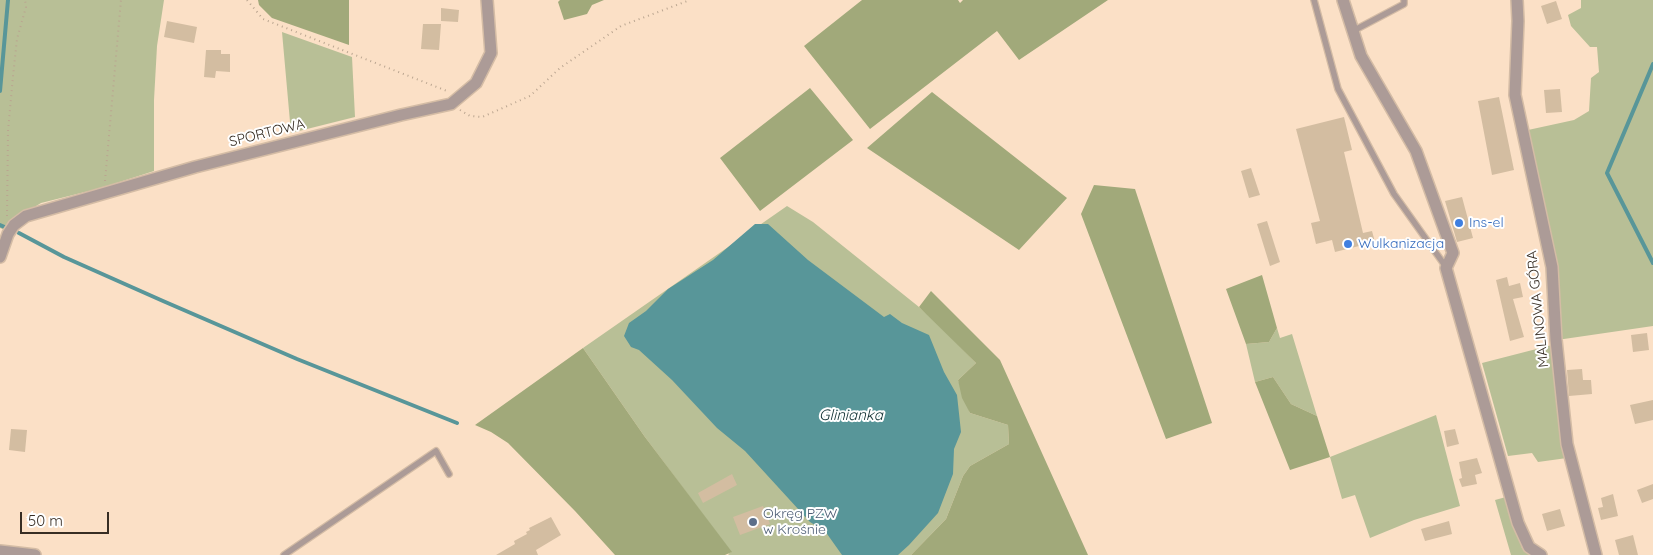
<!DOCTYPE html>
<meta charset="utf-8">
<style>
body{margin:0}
#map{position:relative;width:1653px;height:555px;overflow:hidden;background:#fbe0c6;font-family:Quicksand,sans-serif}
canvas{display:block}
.scale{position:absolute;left:20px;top:512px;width:89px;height:22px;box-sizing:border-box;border:2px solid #372d23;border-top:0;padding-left:6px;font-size:15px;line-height:18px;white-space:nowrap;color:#372d23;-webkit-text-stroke:4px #fff;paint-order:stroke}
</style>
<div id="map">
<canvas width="1653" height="555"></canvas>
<div class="scale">50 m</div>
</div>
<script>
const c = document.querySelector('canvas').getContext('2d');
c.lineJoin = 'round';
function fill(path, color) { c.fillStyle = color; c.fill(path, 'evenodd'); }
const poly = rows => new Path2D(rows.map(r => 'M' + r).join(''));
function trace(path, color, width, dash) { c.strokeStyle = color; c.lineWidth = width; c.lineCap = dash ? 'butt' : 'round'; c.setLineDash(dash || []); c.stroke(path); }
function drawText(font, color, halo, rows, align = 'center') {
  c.font = font + ' Quicksand,sans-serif'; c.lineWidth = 4; c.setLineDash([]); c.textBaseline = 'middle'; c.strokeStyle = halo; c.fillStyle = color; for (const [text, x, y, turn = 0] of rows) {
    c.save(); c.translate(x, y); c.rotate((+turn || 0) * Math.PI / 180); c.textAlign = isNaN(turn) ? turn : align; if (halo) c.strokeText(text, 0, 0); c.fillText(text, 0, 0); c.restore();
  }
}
fill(poly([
 [0,0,164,0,157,46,154,100,154,171,101,188,41,203,17,218,7,231,0,228],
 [1581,0,1653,0,1653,326,1557,340,1528,130,1574,120,1589,111,1591,78,1599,72,1597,47,1590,47,1571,26,1568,15,1581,8],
 [282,32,352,57,355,117,291,133],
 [787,206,813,222,919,307,936,322,976,363,958,380,970,413,1008,425,1009,444,970,466,963,476,946,519,911,555,729,555,728,554,731,552,645,437,583,348],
 [1277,328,1280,338,1292,334,1317,416,1291,404,1273,377,1255,382,1246,344,1269,342],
 [1552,345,1567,458,1538,462,1532,453,1508,456,1482,363],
 [1436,415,1460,506,1414,520,1370,538,1355,495,1342,499,1330,457],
 [1506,497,1522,548,1529,555,1511,555,1495,500]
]), '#b8bf96');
fill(poly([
 [258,0,349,0,349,45,272,18,259,5],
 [560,0,604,0,592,5,587,14,564,20,558,2],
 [862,0,958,0,960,3,963,0,1108,0,1019,60,997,31,870,129,804,46],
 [810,88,853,140,760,211,720,158],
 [932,92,1067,198,1019,250,867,148],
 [1094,185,1135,189,1212,423,1166,439,1081,214],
 [1262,275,1277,328,1269,342,1246,344,1226,289],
 [931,291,1000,360,1088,555,911,555,946,519,963,476,970,466,1009,444,1008,425,970,413,962,398,958,380,976,363,919,307],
 [583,348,645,437,732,552,725,555,615,555,575,511,508,443,491,432,475,425],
 [1273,377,1291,404,1317,416,1330,457,1290,470,1255,382]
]), '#a1a97a');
fill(poly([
 [755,224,768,224,808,260,884,317,890,314,902,323,929,335,944,372,957,395,961,432,954,449,953,474,938,513,909,545,898,555,842,555,825,531,810,522,745,451,717,428,672,380,639,350,631,347,624,336,629,323,646,311,668,289,713,260]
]), '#589699');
trace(poly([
 [1653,64,1607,173,1653,263],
 [0,91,8,0],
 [0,225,7,228],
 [19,233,64,257,163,301,297,359,457,423]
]), '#589699', 4);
fill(poly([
 [1556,1,1562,19,1547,24,1541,6],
 [441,8,459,10,458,22,441,21],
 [167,21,197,27,194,43,164,37],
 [423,24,441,24,439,50,421,49],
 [206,50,221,50,221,54,230,54,230,72,216,71,215,78,204,77],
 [1560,89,1562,112,1546,113,1544,90],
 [1499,97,1514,170,1492,175,1478,101],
 [1344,117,1352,150,1344,152,1363,233,1372,231,1375,242,1335,252,1332,240,1316,244,1311,223,1320,221,1296,129],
 [1251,168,1260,195,1249,198,1241,171],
 [1462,197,1473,238,1457,242,1445,201],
 [1267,221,1280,262,1270,266,1257,224],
 [1507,277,1509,286,1520,283,1523,297,1513,299,1524,337,1510,341,1496,280],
 [1647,333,1649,350,1633,352,1631,335],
 [1582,369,1583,380,1591,380,1592,394,1569,396,1567,370],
 [1653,400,1653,420,1635,424,1630,405],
 [11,429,27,430,25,452,9,450],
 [1455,429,1459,444,1447,447,1444,431],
 [1477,458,1482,473,1475,475,1477,484,1462,487,1459,479,1462,478,1459,462],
 [732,474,737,485,703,503,698,493],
 [1653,484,1653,499,1642,503,1637,490],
 [1613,494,1618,516,1601,520,1598,508,1603,507,1601,498],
 [763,506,770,524,740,535,733,517],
 [1560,509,1565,526,1547,531,1542,514],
 [551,517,561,535,536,550,538,555,496,555,515,544,514,541,527,534,526,532,530,530,529,528],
 [1449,521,1452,534,1425,541,1421,529],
 [1633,535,1638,555,1619,555,1615,540]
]), '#d3bda1');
const service = poly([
 [1314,0,1338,89,1394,194,1446,267],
 [1353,31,1404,4,1404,0],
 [284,555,436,451,449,474]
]);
const minor = poly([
 [1343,0,1361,56,1416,151,1453,253,1446,268,1518,523,1529,547,1541,555],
 [1517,0,1518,21,1515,95,1552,267,1556,340,1567,444,1596,555],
 [0,257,8,234,14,225,26,216,195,167,401,115,451,104,476,83,491,53,487,0],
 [0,551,35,555]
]);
trace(service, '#d4bca5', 8);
trace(minor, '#d4bca5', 14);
trace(poly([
 [247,0,263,19,447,91],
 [460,110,470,116,482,117,530,96,560,68,621,26,690,0],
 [105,181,121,0],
 [7,216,8,131,13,76,17,39,26,7,25,0]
]), '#baa590', 2, [1, 4]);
trace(service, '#ac9b97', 5.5);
trace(minor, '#ac9b97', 11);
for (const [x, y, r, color] of [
 [1459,223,5,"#3f7fe0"],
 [1348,244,5,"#3f7fe0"],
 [753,522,5,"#5c6f8a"]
]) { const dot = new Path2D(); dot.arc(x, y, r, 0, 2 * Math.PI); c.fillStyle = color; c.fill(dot); trace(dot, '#fff', 2); }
drawText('14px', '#372d23', '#fff', [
 ["SPORTOWA",267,133,-14],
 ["MALINOWA GÓRA",1538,309,-96]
]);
drawText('14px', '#366cbe', '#fff', [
 ["Ins-el",1469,223],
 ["Wulkanizacja",1358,244]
], 'left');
drawText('14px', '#4e5e75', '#fff', [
 ["Okręg PZW",763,514],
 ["w Krośnie",763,530]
], 'left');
drawText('italic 15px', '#103032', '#fff', [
 ["Glinianka",851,415]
]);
</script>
